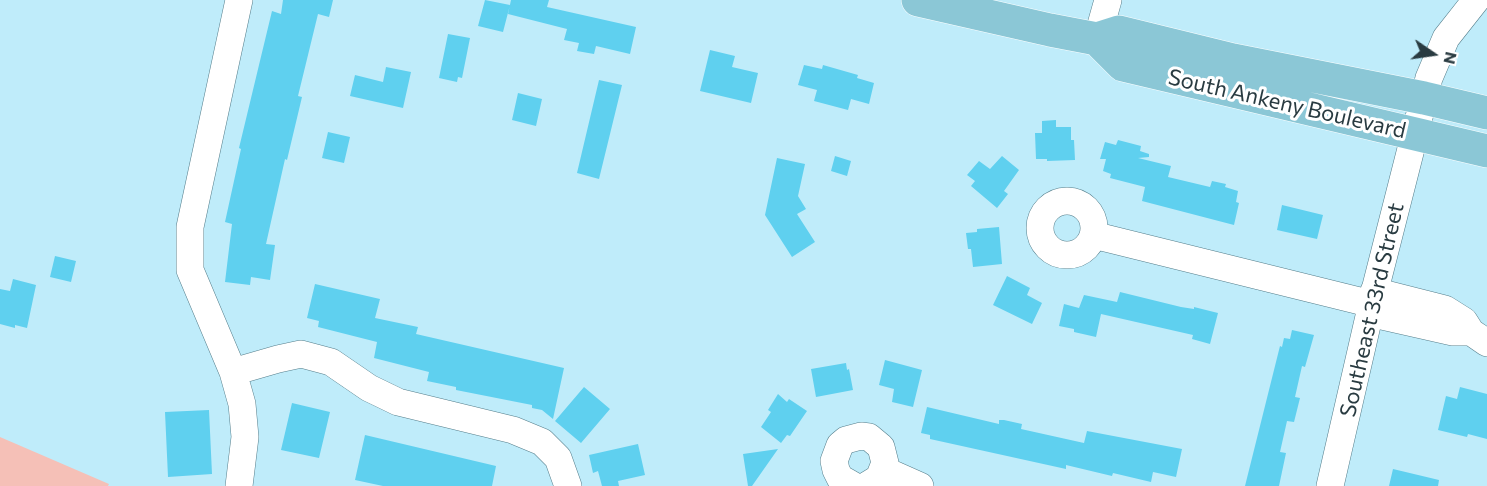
<!DOCTYPE html>
<style>
body{margin:0}
#map{position:relative;width:1487px;height:486px;overflow:hidden;background:#bfecfa;font-family:Commissioner,sans-serif}
canvas{display:block}
.north{position:absolute;left:1403px;top:24px;width:60px;height:60px;-webkit-text-stroke:4px #fff;paint-order:stroke;rotate:103deg;font-size:16px;font-weight:700;line-height:24px;text-align:center;color:#293b41}
.north::after{content:'';display:block;margin:auto;width:21px;height:27px;background:#293b41;clip-path:polygon(50% 0,100% 100%,50% 72%,0 100%)}
</style>
<div id="map">
<canvas width="1487" height="486"></canvas>
<div class="north">N</div>
</div>
<script>
const c = document.querySelector('canvas').getContext('2d');
c.lineJoin = 'round';
function fill(path, color) { c.fillStyle = color; c.fill(path, 'evenodd'); }
const poly = rows => new Path2D(rows.map(r => 'M' + r).join(''));
function trace(path, color, width, dash) { c.strokeStyle = color; c.lineWidth = width; c.lineCap = dash ? 'butt' : 'round'; c.setLineDash(dash || []); c.stroke(path); }
function drawText(font, color, halo, rows, align = 'center') {
  c.font = font + ' Commissioner,sans-serif'; c.lineWidth = 6; c.setLineDash([]); c.textBaseline = 'middle'; c.strokeStyle = halo; c.fillStyle = color; for (const [text, x, y, turn = 0] of rows) {
    c.save(); c.translate(x, y); c.rotate((+turn || 0) * Math.PI / 180); c.textAlign = isNaN(turn) ? turn : align; if (halo) c.strokeText(text, 0, 0); c.fillText(text, 0, 0); c.restore();
  }
}
fill(poly([
 [0,437,109,484,108,486,0,486]
]), '#f5c0b7');
fill(poly([
 [283,0,333,0,329,17,318,14,298,96,302,97,287,160,285,159,266,244,275,245,270,280,251,277,250,285,225,282,232,224,225,222,241,149,239,148,272,11,281,14],
 [485,0,510,5,503,32,478,26],
 [511,0,549,0,547,7,636,27,630,54,596,46,594,54,577,51,579,43,564,40,567,29,508,14],
 [448,34,470,38,462,78,458,77,457,82,439,78],
 [710,50,735,56,732,67,758,73,751,103,700,91],
 [804,65,822,69,823,65,858,75,857,78,874,83,869,104,851,99,848,110,814,101,817,90,798,85],
 [386,67,411,72,403,108,350,96,355,75,383,82],
 [599,80,622,85,599,179,577,173],
 [518,93,542,99,536,126,512,120],
 [1056,120,1056,127,1071,127,1071,140,1074,140,1075,160,1047,161,1047,159,1036,159,1035,133,1042,133,1042,121],
 [328,132,350,137,344,163,322,158],
 [1118,140,1141,146,1140,151,1149,154,1149,157,1138,158,1171,166,1168,177,1210,187,1212,181,1226,184,1225,187,1238,191,1236,202,1239,203,1234,225,1142,201,1145,187,1110,178,1111,174,1103,171,1106,159,1100,159,1105,142,1116,145],
 [835,156,851,161,847,176,831,171],
 [1002,156,1019,170,1004,191,1008,194,997,208,971,186,975,181,967,175,979,161,990,169],
 [777,158,805,164,798,196,806,209,797,214,815,242,792,257,765,215],
 [1282,205,1323,215,1317,239,1277,230],
 [999,227,1002,264,973,267,971,249,968,249,966,233,977,232,977,229],
 [55,256,76,261,71,282,50,277],
 [1007,276,1030,288,1027,295,1042,303,1032,324,993,305],
 [13,279,36,285,27,328,15,325,15,328,0,324,0,289,10,291],
 [315,284,380,299,375,318,418,327,416,334,564,368,553,419,542,410,532,408,532,405,456,390,456,387,427,381,429,372,374,358,377,342,318,327,319,321,307,318],
 [1120,292,1181,307,1194,309,1194,307,1218,313,1210,344,1192,339,1193,335,1101,314,1096,337,1074,332,1074,329,1059,326,1064,304,1079,308,1084,295,1117,302],
 [1292,330,1314,335,1305,367,1302,366,1295,397,1300,398,1294,422,1287,421,1280,452,1286,453,1279,486,1245,486,1280,346,1282,347,1284,338,1290,339],
 [885,360,922,370,913,407,892,402,894,389,879,385],
 [846,363,847,370,849,369,853,390,816,397,811,369],
 [584,387,610,409,581,443,555,421],
 [1460,387,1487,394,1487,439,1468,434,1467,437,1438,430,1446,396,1457,399],
 [778,394,787,402,789,399,807,411,790,436,787,435,781,443,761,427,771,412,768,410],
 [292,403,330,412,319,458,281,450],
 [927,407,999,424,999,420,1004,420,1022,424,1021,429,1084,443,1087,431,1182,449,1176,477,1153,472,1151,482,1113,473,1112,476,1066,465,1066,469,930,439,930,435,921,433],
 [209,410,212,474,168,477,165,412],
 [365,435,496,466,492,486,383,486,355,480],
 [638,444,645,475,618,481,619,486,602,486,598,471,593,473,589,455],
 [778,449,752,486,748,486,743,454],
 [1393,469,1439,480,1438,486,1389,486]
]), '#5fd0ef');
const minor = poly([
 [1097,39,1108,0],
 '1040 228a27 27 0 1 1 54 0a27 27 0 1 1-54 0Z',
 [1093,235,1372,304],
 [1374,291,1445,309,1464,321,1471,332,1487,343],
 [1369,313,1453,332,1471,332],
 [233,372,278,359,301,354,331,362,369,388,398,402,513,430,542,442,558,458,568,486],
 [884,470,920,486],
 [239,486,245,437,242,404,233,372,190,270,190,227,239,0],
 [854,486,840,478,836,470,834,461,840,445,846,440,861,436,869,437,881,447,885,463,879,478,866,486],
 [1330,486,1376,286,1429,78,1446,38,1476,0]
]);
const major = poly([
 [918,0,1050,30,1097,39,1119,32,1233,60,1424,98,1487,113],
 [1097,39,1123,65,1487,151]
]);
trace(minor, '#557e8b', 28);
trace(major, '#fff', 34);
trace(minor, '#fff', 27);
trace(major, '#8bc7d6', 33);
drawText('22px', '#293b41', '#fff', [
 ["South Ankeny Boulevard",1287,104,13],
 ["Southeast 33rd Street",1372,310,-77]
]);
</script>
